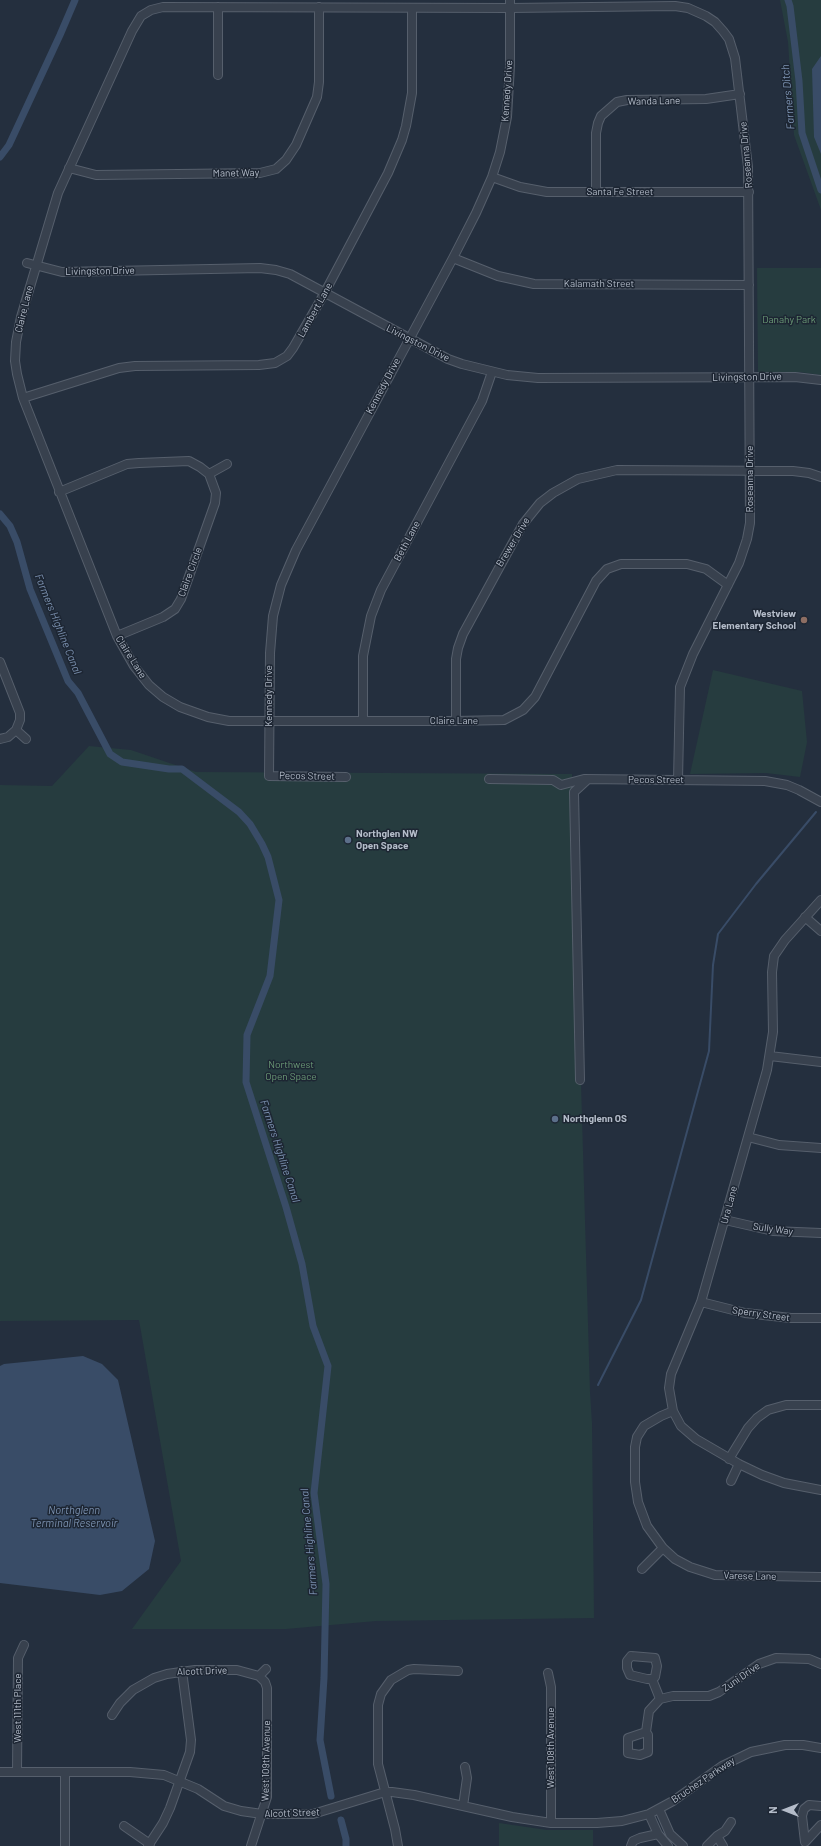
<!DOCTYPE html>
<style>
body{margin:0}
#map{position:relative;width:821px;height:1846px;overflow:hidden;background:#242f3e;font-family:Barlow,sans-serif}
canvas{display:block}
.north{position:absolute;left:765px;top:1790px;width:40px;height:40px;-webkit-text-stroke:3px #1d2633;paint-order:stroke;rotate:270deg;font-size:11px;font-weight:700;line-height:16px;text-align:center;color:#b4bcc9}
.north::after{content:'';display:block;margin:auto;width:14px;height:18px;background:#b4bcc9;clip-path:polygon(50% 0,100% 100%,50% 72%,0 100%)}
</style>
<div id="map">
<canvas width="821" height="1846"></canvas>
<div class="north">N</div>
</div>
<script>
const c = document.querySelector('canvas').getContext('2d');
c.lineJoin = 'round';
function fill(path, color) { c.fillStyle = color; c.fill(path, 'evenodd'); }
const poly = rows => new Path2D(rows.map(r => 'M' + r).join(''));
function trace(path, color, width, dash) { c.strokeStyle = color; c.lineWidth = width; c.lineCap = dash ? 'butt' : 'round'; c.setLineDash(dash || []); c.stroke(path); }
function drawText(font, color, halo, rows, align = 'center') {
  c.font = font + ' Barlow,sans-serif'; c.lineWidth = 3; c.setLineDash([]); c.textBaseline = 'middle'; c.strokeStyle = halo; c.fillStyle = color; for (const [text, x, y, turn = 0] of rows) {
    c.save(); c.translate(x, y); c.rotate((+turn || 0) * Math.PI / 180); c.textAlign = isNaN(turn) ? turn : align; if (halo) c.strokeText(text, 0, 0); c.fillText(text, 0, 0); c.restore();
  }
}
fill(poly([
 [780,0,821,0,821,210,794,135,788,42],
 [757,268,821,268,821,375,800,372,758,372],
 [713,670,802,691,807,742,800,777,766,773,690,774],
 [89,746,131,750,196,772,572,774,590,1392,592,1423,594,1618,376,1621,286,1629,132,1629,181,1561,139,1320,0,1321,0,785,52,786],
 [499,1823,547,1830,593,1830,593,1846,499,1846]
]), '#263c3f');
fill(poly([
 [821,56,821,154,814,137,812,69],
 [83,1356,102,1364,118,1380,155,1541,149,1569,122,1591,100,1595,0,1583,0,1366,4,1364]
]), '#394c67');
trace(poly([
 [598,1385,641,1300,709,1051,713,965,718,934,756,884,816,812]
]), '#394c67', 2);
trace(poly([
 [788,0,790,6,799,81,802,133,821,190],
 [0,157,9,145,60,35,75,0],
 [0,514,10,526,17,542,30,589,68,681,78,693,110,754,122,762,169,769,182,769,239,812,250,824,262,844,268,857,279,900,270,976,247,1035,246,1082,286,1207,302,1264,313,1326,328,1366,314,1493,326,1584,324,1678,320,1740,331,1796],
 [341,1820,346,1839,346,1846]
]), '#394c67', 7);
const minor = poly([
 [218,75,218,7],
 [69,168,96,175,260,173,276,169,286,160,296,145,317,97,319,82,319,7],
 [492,177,520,187,547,192,749,192],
 [596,192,596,133,598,123,601,116,617,102,627,100,706,99,740,94],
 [453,258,498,276,534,284,749,285],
 [27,263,62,272,260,268,276,270,290,274,448,359,462,364,507,375,538,378,795,377,821,380],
 [23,398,119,368,135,366,259,365,275,363,287,356,293,348,324,294,388,173,402,140,406,126,412,93,412,8],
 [209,474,227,464],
 [59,492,127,464,139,463,189,461,200,467,209,474,216,493,215,503,181,599,175,609,163,617,117,636],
 [0,662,20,713,20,720,16,730,8,737,0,739],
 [363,721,363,656,371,616,381,590,482,401,492,372],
 [456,721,456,659,458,648,463,634,523,524,540,503,553,493,578,479,617,470,793,471,809,473,821,477],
 [16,730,26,739],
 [346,777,269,776,270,653,273,616,281,585,296,550,453,258,476,213,492,177,500,152,507,117,510,66,510,0],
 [489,779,553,780,561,785,584,779,765,781,787,785,799,790,821,802],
 [678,780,680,687,693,654,739,563,747,539,750,523,748,167,735,58,729,39,723,31,715,22,706,16,688,8,675,6,510,8,163,7,151,10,141,16,132,31,58,193,21,317,16,342,15,361,17,374,23,398,117,636,134,666,149,685,163,697,180,707,208,717,229,721,456,721,504,720,523,710,535,697,596,581,607,569,621,564,687,564,706,569,728,585],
 [821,900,785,940,774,956,772,972,773,1032,767,1070,701,1302,671,1374,669,1388,673,1411,681,1426,696,1439,739,1464,762,1475,784,1483,821,1490],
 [805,917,821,931],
 [770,1056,821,1062],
 [580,1080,574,792,587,780],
 [748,1137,779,1145,821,1148],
 [725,1220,773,1231,821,1233],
 [701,1302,745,1313,791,1318,821,1318],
 [673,1411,661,1416,644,1426,637,1437,635,1447,635,1482,638,1502,647,1526,663,1548,675,1559,690,1567,715,1575,821,1577],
 [729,1459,748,1428,757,1418,768,1410,786,1405,821,1405],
 [731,1481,739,1464],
 [642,1569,663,1548],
 [631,1656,655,1658,657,1666,655,1677,652,1679,647,1679,630,1675,627,1668,627,1661,631,1656],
 [548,1673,551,1687,551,1823],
 [259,1676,266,1669],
 [652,1679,660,1699],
 [112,1715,120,1703,133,1690,154,1678,167,1674,195,1670,237,1670,259,1676,265,1682,267,1688,267,1797,251,1846],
 [646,1732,649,1711,660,1699,673,1696,709,1696,719,1692,759,1664,776,1658,809,1659,821,1664],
 [646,1732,648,1735,648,1752,640,1755,628,1753,628,1738,646,1732],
 [0,1772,130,1772,164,1775,198,1789,224,1806,241,1811,262,1814,313,1814,385,1792,392,1792,414,1795,512,1817,551,1823,597,1823,622,1821,649,1814,673,1801,722,1766,751,1752,785,1745,803,1745,821,1748],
 [17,1772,18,1658,24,1645],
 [65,1772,65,1846],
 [463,1806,467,1778,465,1767],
 [821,1806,809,1805,804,1809,802,1816,805,1842,821,1825],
 [659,1809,670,1834,683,1846],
 [649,1814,658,1834,668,1846],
 [124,1826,150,1844],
 [717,1836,723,1846],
 [148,1846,163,1823,170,1808,190,1752,191,1740,182,1671],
 [398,1846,395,1829,378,1764,378,1705,381,1694,391,1680,408,1670,414,1669,458,1671],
 [631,1846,633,1841,640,1838,658,1834],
 [707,1846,717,1836,725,1831,731,1822]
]);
trace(minor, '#565f6c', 10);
trace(minor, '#38414e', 8);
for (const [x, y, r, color] of [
 [804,620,4,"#8d6e63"],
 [348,840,4,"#5c6f8a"],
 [555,1119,4,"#5c6f8a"]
]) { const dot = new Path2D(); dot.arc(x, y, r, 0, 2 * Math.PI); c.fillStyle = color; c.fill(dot); trace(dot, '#1d2633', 1.5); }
drawText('10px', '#b4bcc9', '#1d2633', [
 ["Kennedy Drive",507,91,-86],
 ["Wanda Lane",654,101,-1],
 ["Roseanna Drive",746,155,-95],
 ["Manet Way",236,173,-1],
 ["Santa Fe Street",620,192],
 ["Livingston Drive",100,271,-1],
 ["Kalamath Street",599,284],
 ["Claire Lane",24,309,-76],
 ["Lambert Lane",315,310,-61],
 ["Livingston Drive",418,343,27],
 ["Livingston Drive",747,377,-1],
 ["Kennedy Drive",383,386,-62],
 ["Roseanna Drive",750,479,-90],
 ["Beth Lane",407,541,-62],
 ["Brewer Drive",513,542,-59],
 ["Claire Circle",190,572,-70],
 ["Claire Lane",131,657,58],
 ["Kennedy Drive",269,696,-90],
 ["Claire Lane",454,721],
 ["Pecos Street",307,776,1],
 ["Pecos Street",656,780],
 ["Ura Lane",729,1205,-75],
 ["Sully Way",773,1229,8],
 ["Sperry Street",761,1314,8],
 ["Varese Lane",750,1576,1],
 ["Alcott Drive",202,1671,-2],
 ["Zuni Drive",741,1677,-35],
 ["West 111th Place",18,1708,-90],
 ["West 108th Avenue",551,1748,-90],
 ["West 109th Avenue",266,1761,-89],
 ["Bruchez Parkway",703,1780,-34],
 ["Alcott Street",292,1813,-2]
]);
drawText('10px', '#6b9a76', '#1d2633', [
 ["Danahy Park",789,320],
 ["Northwest",291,1065],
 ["Open Space",291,1077]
]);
drawText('bold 10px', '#b4bcc9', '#1d2633', [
 ["Westview",796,614,"right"],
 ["Elementary School",796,626,"right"],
 ["Northglen NW",356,834],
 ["Open Space",356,846],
 ["Northglenn OS",563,1119]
], 'left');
drawText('italic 11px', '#7c92b1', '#1d2633', [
 ["Farmers Ditch",788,97,-95],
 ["Farmers Highline Canal",58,624,68],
 ["Farmers Highline Canal",280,1151,72],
 ["Northglenn",74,1510],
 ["Terminal Reservoir",74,1523],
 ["Farmers Highline Canal",309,1542,-95]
]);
</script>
